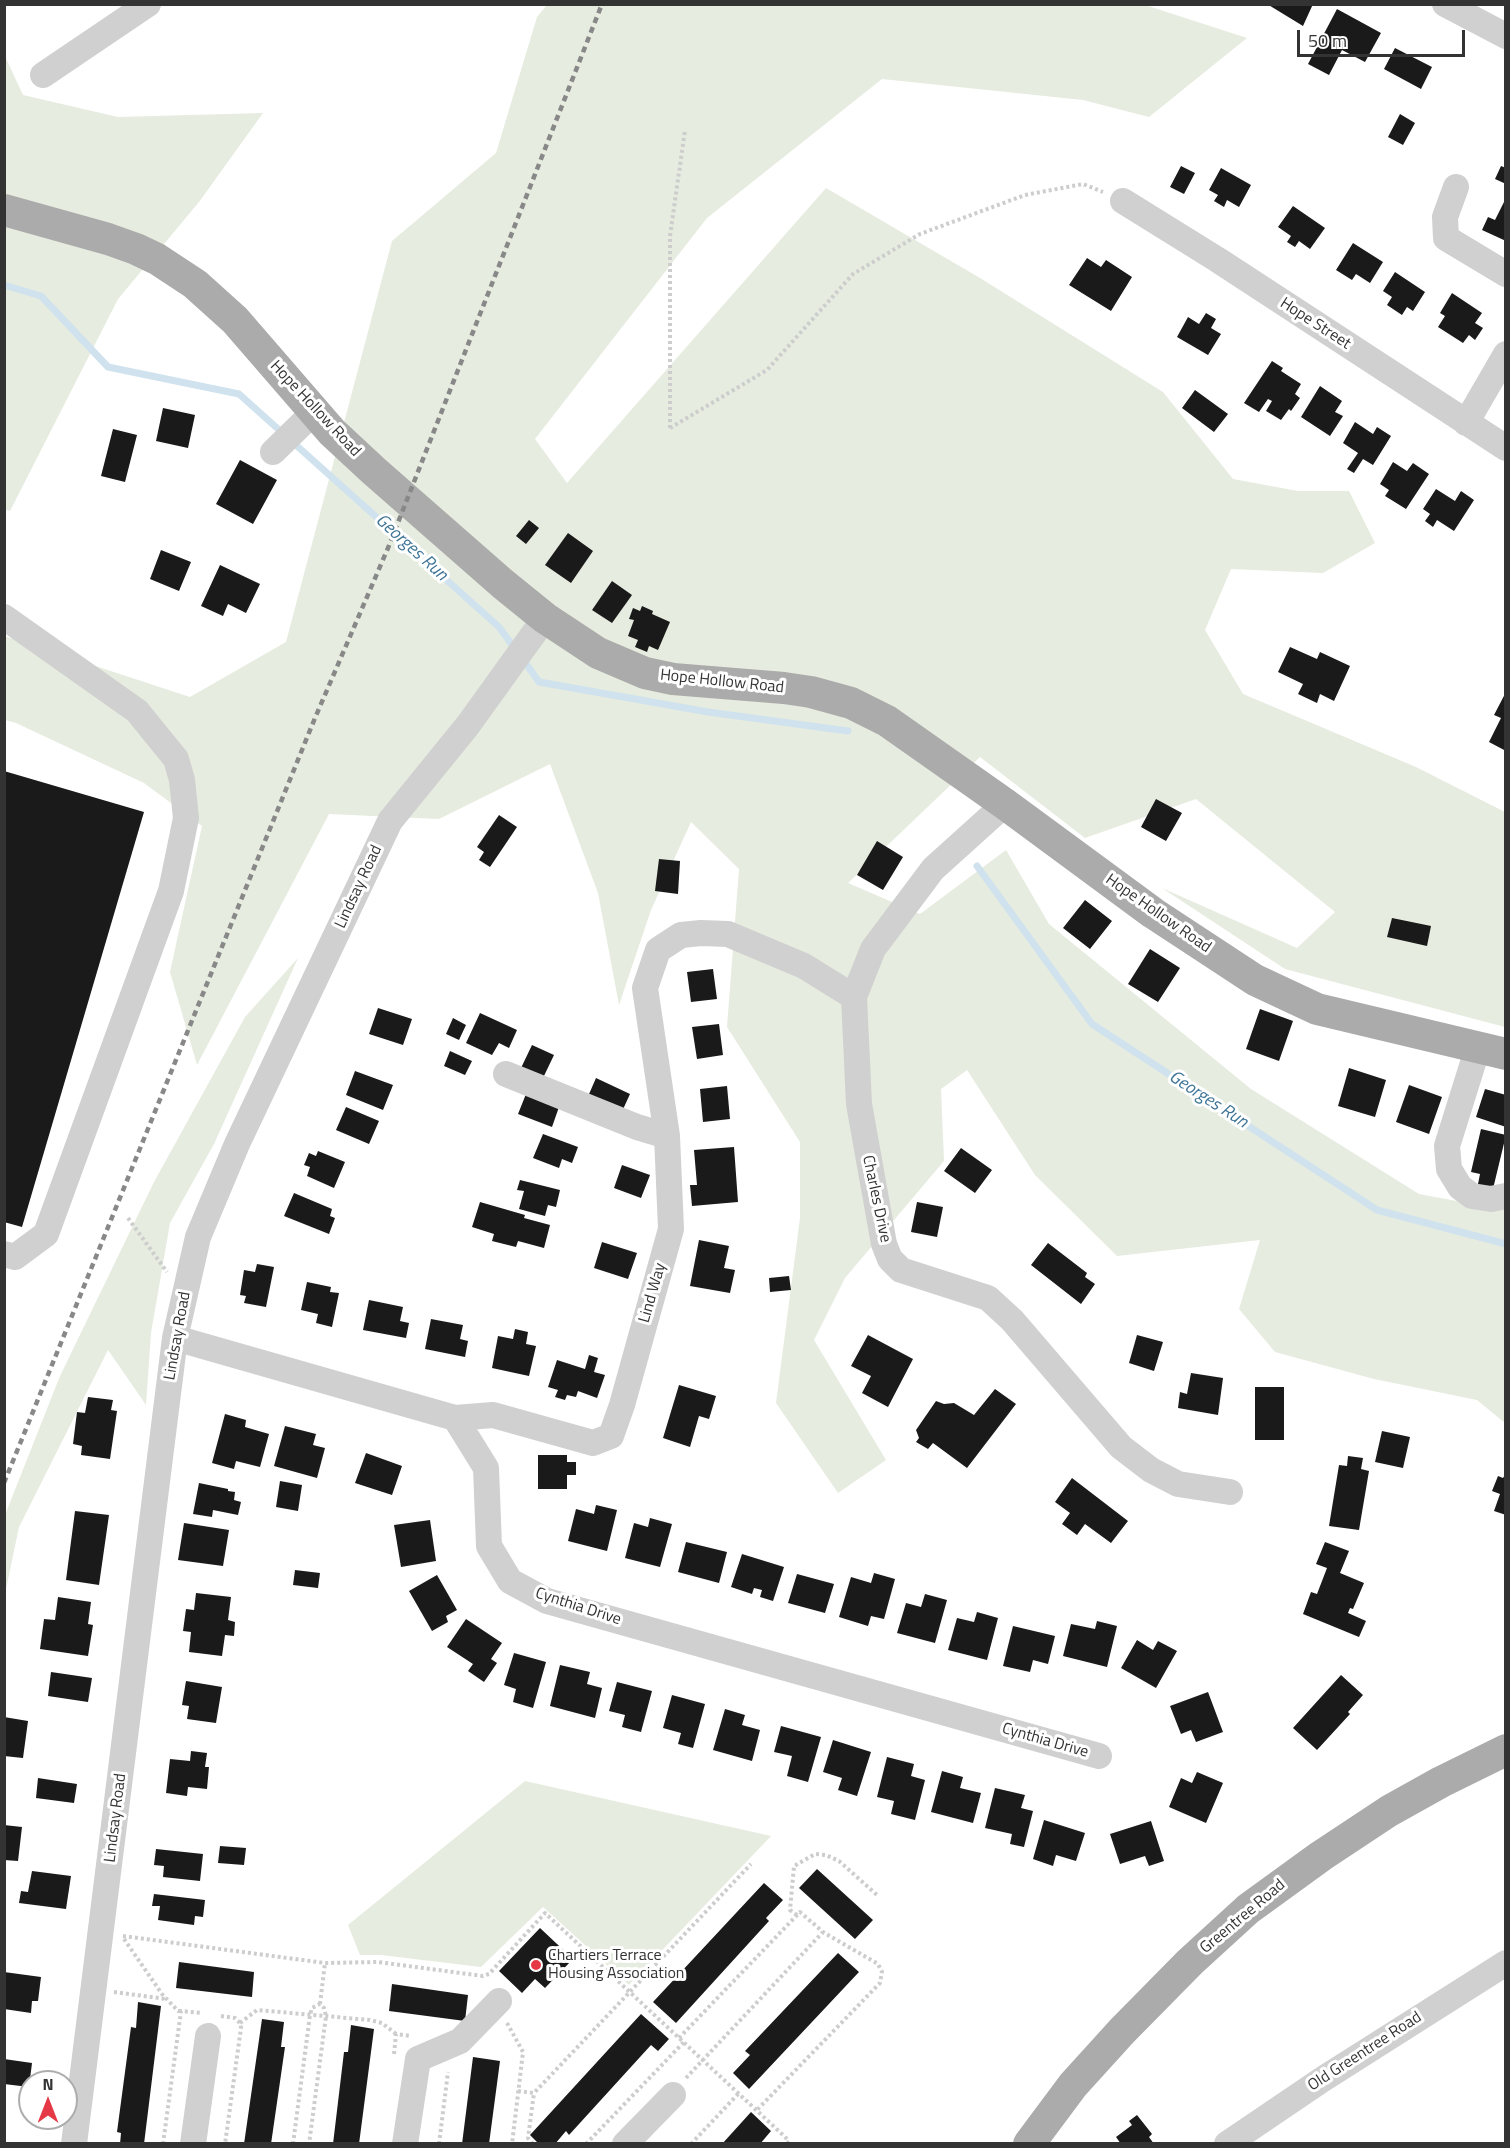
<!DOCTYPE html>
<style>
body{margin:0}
#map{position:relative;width:1510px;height:2148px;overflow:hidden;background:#fff;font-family:"Titillium Web",sans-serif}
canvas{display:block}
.frame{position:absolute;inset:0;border:6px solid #333;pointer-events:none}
.north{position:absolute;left:18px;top:2070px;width:60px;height:60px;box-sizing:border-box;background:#fff;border:2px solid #adadad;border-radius:50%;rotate:0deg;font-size:16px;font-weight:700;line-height:24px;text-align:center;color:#333}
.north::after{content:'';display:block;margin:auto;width:21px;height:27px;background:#e63946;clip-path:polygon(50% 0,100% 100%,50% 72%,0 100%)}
.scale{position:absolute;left:1297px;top:30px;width:168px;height:27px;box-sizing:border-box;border:3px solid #333;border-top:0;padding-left:8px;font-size:18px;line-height:21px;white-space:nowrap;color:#333;-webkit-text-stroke:4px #fff;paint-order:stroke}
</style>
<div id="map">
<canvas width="1510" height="2148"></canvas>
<div class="frame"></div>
<div class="north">N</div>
<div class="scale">50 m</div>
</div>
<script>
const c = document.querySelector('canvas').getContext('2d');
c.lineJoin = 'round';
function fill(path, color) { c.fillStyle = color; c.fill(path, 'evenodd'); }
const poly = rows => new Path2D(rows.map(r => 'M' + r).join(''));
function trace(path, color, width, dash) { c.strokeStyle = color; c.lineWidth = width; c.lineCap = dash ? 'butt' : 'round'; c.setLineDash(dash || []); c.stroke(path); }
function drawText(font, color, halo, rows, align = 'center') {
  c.font = font + ' "Titillium Web",sans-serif'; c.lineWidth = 6; c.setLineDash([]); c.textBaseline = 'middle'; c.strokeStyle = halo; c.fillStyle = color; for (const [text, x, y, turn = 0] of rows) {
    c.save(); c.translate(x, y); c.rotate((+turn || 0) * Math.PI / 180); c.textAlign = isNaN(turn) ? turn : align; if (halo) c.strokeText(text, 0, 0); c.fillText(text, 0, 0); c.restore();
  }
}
fill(poly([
 [1142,4,1247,38,1149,117,1083,100,882,79,707,218,535,439,567,483,826,188,980,278,1163,392,1233,479,1298,491,1349,491,1375,543,1323,573,1231,569,1205,630,1243,694,1416,767,1505,812,1505,1027,1285,969,1162,888,1297,948,1335,912,1196,799,1085,838,980,757,848,883,920,914,1006,850,1049,924,1251,1089,1419,1194,1505,1210,1505,1423,1477,1400,1374,1379,1275,1352,1239,1309,1260,1240,1117,1256,1035,1175,967,1070,941,1089,944,1161,845,1278,814,1340,886,1460,838,1493,776,1403,800,1218,800,1142,727,1027,739,869,691,822,651,910,619,1005,598,893,550,764,439,819,329,814,197,1065,170,972,202,826,144,783,16,723,5,720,4,636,190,697,286,642,392,241,496,153,537,17,547,5],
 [4,54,23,95,118,117,263,113,199,202,118,299,10,511,4,509],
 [298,958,214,1144,170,1223,151,1333,146,1405,108,1350,19,1527,5,1594,5,1515,60,1376,154,1182,245,1017],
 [525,1781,771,1836,629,1985,543,1907,481,1967,381,1955,360,1955,348,1925]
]), '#e6ecdf');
trace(poly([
 [4,285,41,296,108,367,239,394,499,627,515,649],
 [522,658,539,682,708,712,848,731],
 [977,866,1092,1024,1377,1210,1506,1244]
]), '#cfe2ee', 7);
fill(poly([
 [1267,4,1313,4,1303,26],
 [1337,9,1381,33,1365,62,1342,50,1329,75,1308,64],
 [1395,48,1432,67,1421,89,1384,69],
 [1400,114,1415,123,1403,145,1388,137],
 [1181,166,1195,173,1184,194,1170,187],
 [1501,166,1506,168,1506,184,1495,179],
 [1221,168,1251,185,1239,207,1227,200,1224,207,1214,201,1218,195,1209,190],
 [1506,198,1506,241,1482,230,1488,217,1495,220],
 [1293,206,1325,228,1310,249,1299,241,1295,247,1287,242,1291,236,1278,227],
 [1353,243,1383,262,1370,283,1356,274,1352,280,1336,270],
 [1087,258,1101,267,1106,260,1132,277,1111,311,1069,285],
 [1395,272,1425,292,1413,311,1407,307,1402,315,1387,305,1392,297,1383,291],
 [1452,293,1482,313,1475,323,1483,328,1475,340,1469,335,1463,343,1438,327,1445,316,1440,313],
 [1206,313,1216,319,1211,328,1221,334,1208,355,1177,337,1188,317,1199,324],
 [1272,361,1283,368,1281,371,1301,384,1295,394,1300,398,1291,411,1289,409,1281,420,1266,411,1272,401,1268,399,1259,412,1244,403],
 [1320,386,1342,401,1335,412,1343,416,1330,436,1301,417],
 [1195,390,1228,414,1214,432,1182,408],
 [163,408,195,415,188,448,156,441],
 [1355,422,1373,434,1377,427,1391,436,1373,465,1363,459,1354,473,1347,469,1358,453,1343,443],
 [113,429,137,435,125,482,101,476],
 [240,460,277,480,253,524,216,504],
 [1393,462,1407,471,1413,463,1429,474,1406,509,1385,496,1389,490,1380,484],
 [1436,489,1455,501,1461,491,1474,500,1454,531,1437,520,1433,527,1425,521,1430,514,1423,509],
 [529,520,539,528,526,544,516,536],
 [568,533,593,551,571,583,545,565],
 [161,550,191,562,179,591,150,579],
 [220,565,260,584,246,613,228,604,223,616,201,606],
 [612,581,632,595,612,623,592,610],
 [642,606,653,611,652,614,670,622,658,650,649,646,647,652,635,647,638,640,628,636,634,620,629,619,633,608,640,611],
 [1290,647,1317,659,1320,652,1350,666,1334,701,1320,694,1317,703,1298,694,1303,684,1278,672],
 [1506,692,1506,751,1489,742,1501,718,1494,715],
 [4,771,144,812,22,1227,4,1222],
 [1156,799,1182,813,1166,841,1141,827],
 [499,815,517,827,490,867,479,860,484,852,477,847],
 [877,841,903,857,883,890,857,875],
 [659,859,680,861,678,894,655,891],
 [1085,900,1112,921,1090,949,1063,928],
 [1392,918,1431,926,1427,946,1387,937],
 [1150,949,1180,968,1158,1002,1128,984],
 [713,969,717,999,691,1002,687,972],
 [378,1008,412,1019,403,1045,369,1034],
 [1260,1009,1293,1021,1279,1061,1246,1049],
 [480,1013,517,1030,509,1048,499,1043,492,1055,466,1043],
 [453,1018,466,1025,459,1040,446,1034],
 [719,1024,723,1055,697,1059,692,1027],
 [532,1045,554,1055,543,1078,521,1068],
 [450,1051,472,1061,465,1075,444,1066],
 [1349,1068,1386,1080,1375,1117,1338,1106],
 [355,1071,393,1085,383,1110,346,1095],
 [596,1078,630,1094,620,1116,586,1101],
 [1409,1085,1442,1097,1429,1134,1396,1122],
 [727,1086,730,1119,703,1122,700,1089],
 [1485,1089,1506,1095,1506,1127,1476,1117],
 [526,1094,559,1107,552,1127,518,1114],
 [346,1107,379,1121,369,1144,336,1130],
 [1481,1129,1506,1135,1492,1193,1477,1189,1480,1174,1471,1172],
 [543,1134,578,1147,572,1163,562,1159,559,1168,533,1158],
 [734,1147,738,1202,692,1206,690,1185,697,1185,694,1150],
 [961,1148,992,1170,975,1193,944,1171],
 [318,1151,345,1162,334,1188,307,1176,310,1167,304,1165,309,1153,316,1156],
 [622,1165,650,1175,641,1198,614,1188],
 [520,1180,560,1190,556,1207,548,1205,545,1216,519,1209,524,1191,517,1190],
 [294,1193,332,1209,330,1216,335,1218,329,1234,284,1216],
 [480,1202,525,1215,524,1218,550,1225,544,1248,518,1241,516,1247,492,1241,494,1234,472,1227],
 [917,1202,943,1207,937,1237,911,1232],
 [699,1240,729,1246,724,1268,735,1270,730,1293,690,1286],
 [602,1242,637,1253,628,1279,594,1268],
 [1048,1243,1087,1273,1085,1277,1095,1284,1081,1304,1031,1265],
 [257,1264,274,1267,266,1307,244,1303,246,1296,240,1295,244,1270,255,1272],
 [789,1276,791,1290,770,1292,769,1278],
 [307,1282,331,1287,330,1292,339,1293,332,1327,316,1323,318,1314,301,1310],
 [369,1300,403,1307,400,1321,409,1323,406,1338,363,1330],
 [431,1319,463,1325,460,1339,468,1341,465,1357,425,1349],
 [515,1329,528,1332,526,1344,536,1346,529,1376,492,1368,498,1336,513,1339],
 [868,1335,913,1359,888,1407,862,1393,871,1376,851,1366],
 [1137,1335,1163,1342,1154,1371,1129,1363],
 [589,1355,598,1358,594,1372,605,1375,597,1398,578,1391,576,1397,567,1395,565,1400,555,1397,558,1390,548,1387,557,1360,585,1369],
 [1191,1373,1223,1378,1218,1415,1178,1408,1180,1392,1187,1394],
 [679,1385,716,1396,709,1419,699,1416,690,1447,663,1438],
 [1255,1387,1284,1387,1284,1440,1255,1440],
 [995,1389,1016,1404,967,1468,933,1443,928,1449,916,1442,919,1438,916,1430,936,1401,944,1404,954,1403,974,1415],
 [88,1397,113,1400,111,1410,117,1411,110,1459,81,1455,82,1446,73,1444,77,1412,85,1413],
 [225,1414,246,1420,245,1427,269,1434,260,1467,236,1461,234,1469,212,1463],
 [285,1426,316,1434,313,1445,325,1448,317,1478,274,1466],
 [1382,1431,1410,1437,1403,1468,1375,1462],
 [366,1453,402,1466,392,1495,355,1483],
 [538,1455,567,1455,567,1462,576,1462,576,1475,567,1475,567,1489,538,1489],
 [1348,1456,1363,1458,1361,1469,1369,1471,1359,1530,1329,1526,1339,1465,1347,1466],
 [1506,1473,1506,1515,1494,1511,1500,1494,1492,1491,1498,1476,1503,1478],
 [1072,1478,1128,1521,1111,1543,1085,1524,1077,1535,1062,1524,1070,1513,1055,1502],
 [280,1481,302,1485,298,1511,276,1507],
 [199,1483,228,1489,228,1491,235,1492,234,1500,241,1502,238,1515,213,1510,212,1517,193,1514],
 [596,1505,617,1510,607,1551,568,1541,576,1509,594,1514],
 [75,1511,109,1515,99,1585,66,1580],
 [650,1518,672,1524,660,1567,625,1558,634,1523,648,1527],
 [430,1520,436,1561,401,1567,394,1525],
 [184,1523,229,1530,223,1566,178,1560],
 [686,1542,727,1552,719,1583,678,1572],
 [1325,1542,1349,1551,1340,1573,1364,1583,1353,1609,1350,1608,1348,1613,1366,1621,1359,1637,1303,1614,1311,1592,1317,1594,1327,1568,1316,1564],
 [742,1554,784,1567,773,1601,760,1597,762,1590,754,1588,752,1594,731,1587],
 [295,1570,320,1573,318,1588,293,1585],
 [874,1573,895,1579,884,1619,871,1616,868,1626,839,1617,851,1577,871,1583],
 [797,1574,834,1584,825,1613,788,1603],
 [437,1575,457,1610,446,1616,448,1622,432,1631,409,1591],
 [196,1593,231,1597,228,1620,235,1622,234,1636,225,1635,222,1656,189,1652,191,1632,183,1631,186,1609,194,1610],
 [925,1594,947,1600,935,1643,897,1633,906,1603,921,1607],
 [58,1597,91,1602,88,1624,93,1625,88,1656,40,1649,44,1619,55,1620],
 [977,1612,998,1618,987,1660,948,1650,957,1618,974,1622],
 [466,1619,502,1643,491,1659,497,1663,484,1682,468,1671,473,1664,447,1647],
 [1097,1621,1117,1626,1107,1667,1063,1656,1071,1624,1095,1629],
 [1013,1626,1055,1636,1048,1664,1033,1660,1030,1672,1003,1666],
 [1137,1640,1153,1650,1158,1641,1177,1651,1156,1688,1121,1668],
 [514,1653,546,1662,533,1708,513,1702,516,1689,504,1685],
 [560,1665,590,1672,587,1684,602,1688,595,1718,550,1706],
 [51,1672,92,1678,88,1702,48,1696],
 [1341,1675,1363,1695,1348,1712,1350,1714,1317,1750,1293,1728],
 [186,1681,222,1687,216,1723,187,1719,189,1706,182,1705],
 [617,1682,652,1691,641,1732,622,1727,625,1715,609,1711],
 [1208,1692,1223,1732,1196,1742,1191,1730,1181,1734,1170,1706],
 [672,1695,705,1704,693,1748,678,1744,681,1733,663,1728],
 [725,1709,745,1715,742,1725,760,1730,752,1761,713,1750],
 [4,1717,28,1721,23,1758,4,1756],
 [781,1726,821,1737,808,1782,787,1776,792,1756,774,1752],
 [833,1740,871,1752,857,1796,838,1790,842,1778,823,1772],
 [191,1751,207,1753,205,1767,209,1767,207,1789,188,1787,187,1796,166,1793,170,1759,190,1761],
 [887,1757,914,1764,911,1776,925,1780,915,1820,891,1814,894,1801,877,1797],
 [942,1771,963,1777,960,1788,981,1793,973,1823,931,1812],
 [1197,1772,1223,1783,1206,1823,1169,1807,1181,1778,1192,1783],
 [38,1778,77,1784,74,1803,36,1798],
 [995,1788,1025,1795,1021,1808,1033,1811,1024,1847,1010,1844,1012,1834,985,1828],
 [1044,1820,1085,1833,1076,1861,1056,1855,1053,1866,1033,1859],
 [1151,1821,1164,1861,1149,1866,1145,1856,1120,1864,1110,1834],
 [4,1825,22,1827,18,1861,4,1860],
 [220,1846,246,1848,244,1865,218,1863],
 [156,1849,203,1854,200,1881,163,1877,164,1866,154,1865],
 [817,1869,873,1920,855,1939,799,1888],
 [32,1871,71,1876,66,1909,19,1903,21,1891,28,1892],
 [764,1883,783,1900,766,1918,769,1921,676,2023,653,2002],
 [154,1894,205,1900,203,1917,195,1916,194,1925,158,1920,160,1906,152,1906],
 [540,1928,573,1959,545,1988,535,1979,522,1993,499,1971],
 [838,1953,859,1972,749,2089,733,2073,750,2055,745,2051],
 [179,1962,254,1972,252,1997,176,1988],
 [4,1972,41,1977,38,2001,32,2001,31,2013,4,2009],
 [392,1984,468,1995,465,2021,389,2011],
 [138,2002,161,2006,144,2144,120,2144,121,2133,117,2132,131,2027,136,2028],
 [641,2014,669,2039,658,2051,651,2045,569,2135,566,2131,555,2144,539,2144,530,2135],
 [262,2019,284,2022,281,2047,285,2047,271,2144,244,2144],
 [351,2025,374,2029,359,2144,333,2144,344,2052,348,2052],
 [473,2057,500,2061,489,2144,462,2144],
 [4,2059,32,2063,29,2087,4,2084],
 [751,2112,771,2131,760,2144,722,2144],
 [1137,2115,1152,2134,1149,2137,1154,2144,1121,2144,1116,2137,1132,2125,1129,2121]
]), '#1a1a1a');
trace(poly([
 [670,428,767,370,853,274,920,234,1025,195,1083,184,1103,192],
 [670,428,670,236,685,130],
 [128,1218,167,1272],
 [797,1915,790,1910,794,1866,815,1854,826,1855,839,1861,877,1895],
 [123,1936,325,1963,378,1962,483,1976,489,1974,545,1913,783,2135,789,2141,787,2144],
 [124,1939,162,1994,178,2011,181,2011],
 [114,1992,166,1999],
 [320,2004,325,1963],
 [221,2016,235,2018,240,2023,241,2028,225,2144],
 [240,2023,257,2010,370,2020,382,2023,396,2034],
 [507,2023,523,2052,512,2144],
 [679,2038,800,1912,823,1932,878,1964,882,1972,880,1983,757,2110],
 [394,2054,396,2034,411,2036],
 [686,2078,823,1932],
 [518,2091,534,2093,751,1864],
 [163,2144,181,2011,202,2013],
 [293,2144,310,2015,312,2008,320,2004,324,2008,326,2016,309,2144],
 [439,2144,448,2072],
 [533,2144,528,2138,534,2093],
 [586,2144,684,2042],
 [691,2144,739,2093]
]), '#cdcdcd', 4, [3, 3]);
trace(poly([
 [1445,4,1506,36],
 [43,75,148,4],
 [1456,187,1445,217,1446,238,1506,274],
 [1123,201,1218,260,1506,448],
 [1466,423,1506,354],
 [273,452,314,412],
 [4,617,137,711,176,759,182,780,186,818,171,891,46,1234,15,1257,4,1254],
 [1005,804,933,869,873,949,854,997,859,1104,884,1244,890,1259,901,1270,988,1298,1012,1320,1121,1447,1151,1470,1178,1484,1230,1492],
 [1478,1047,1447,1146,1449,1169,1460,1187,1472,1196,1491,1199,1506,1196],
 [506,1074,637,1127,667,1136],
 [175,1338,455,1418,486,1468,489,1546,510,1581,547,1601,1099,1756],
 [455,1418,493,1415,593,1443,611,1436,622,1405,671,1229,667,1136,645,988,658,950,681,935,701,933,728,934,804,966,854,997],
 [74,2144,175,1338,198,1237,237,1144,390,821,468,725,545,618],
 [193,2144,208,2036],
 [405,2144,418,2059,460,2041,499,2001],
 [625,2144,673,2095],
 [1227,2144,1323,2079,1506,1963]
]), '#d0d0d0', 26);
trace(poly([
 [4,210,108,239,136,249,157,259,195,284,235,320,332,432,374,471,503,584,545,618,598,653,645,673,673,679,784,688,811,692,851,703,887,721,1005,804,1153,913,1255,980,1317,1009,1506,1054],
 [1029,2144,1073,2085,1122,2031,1190,1962,1248,1909,1321,1856,1389,1811,1441,1782,1506,1750]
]), '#ababab', 32);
trace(poly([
 [4,1483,315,718,388,548,602,4]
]), '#888', 4.5, [6, 4.5]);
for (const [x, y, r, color] of [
 [536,1965,6,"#e63946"]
]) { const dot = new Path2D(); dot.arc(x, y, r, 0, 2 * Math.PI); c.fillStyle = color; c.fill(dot); trace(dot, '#fff', 2); }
drawText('16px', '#333', '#fff', [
 ["Hope Street",1315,324,33],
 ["Hope Hollow Road",315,409,47],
 ["Hope Hollow Road",722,682,6],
 ["Lindsay Road",359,887,-65],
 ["Hope Hollow Road",1158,914,35],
 ["Charles Drive",876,1199,78],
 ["Lind Way",653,1293,-74],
 ["Lindsay Road",178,1336,-80],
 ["Cynthia Drive",578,1607,18],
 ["Cynthia Drive",1045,1741,16],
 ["Lindsay Road",116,1818,-83],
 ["Greentree Road",1243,1917,-40],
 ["Old Greentree Road",1365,2052,-33]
]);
drawText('16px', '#333', '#fff', [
 ["Chartiers Terrace",548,1956],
 ["Housing Association",548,1974]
], 'left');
drawText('italic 18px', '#3f7597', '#fff', [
 ["Georges Run",411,548,42],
 ["Georges Run",1208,1100,33]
]);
</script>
